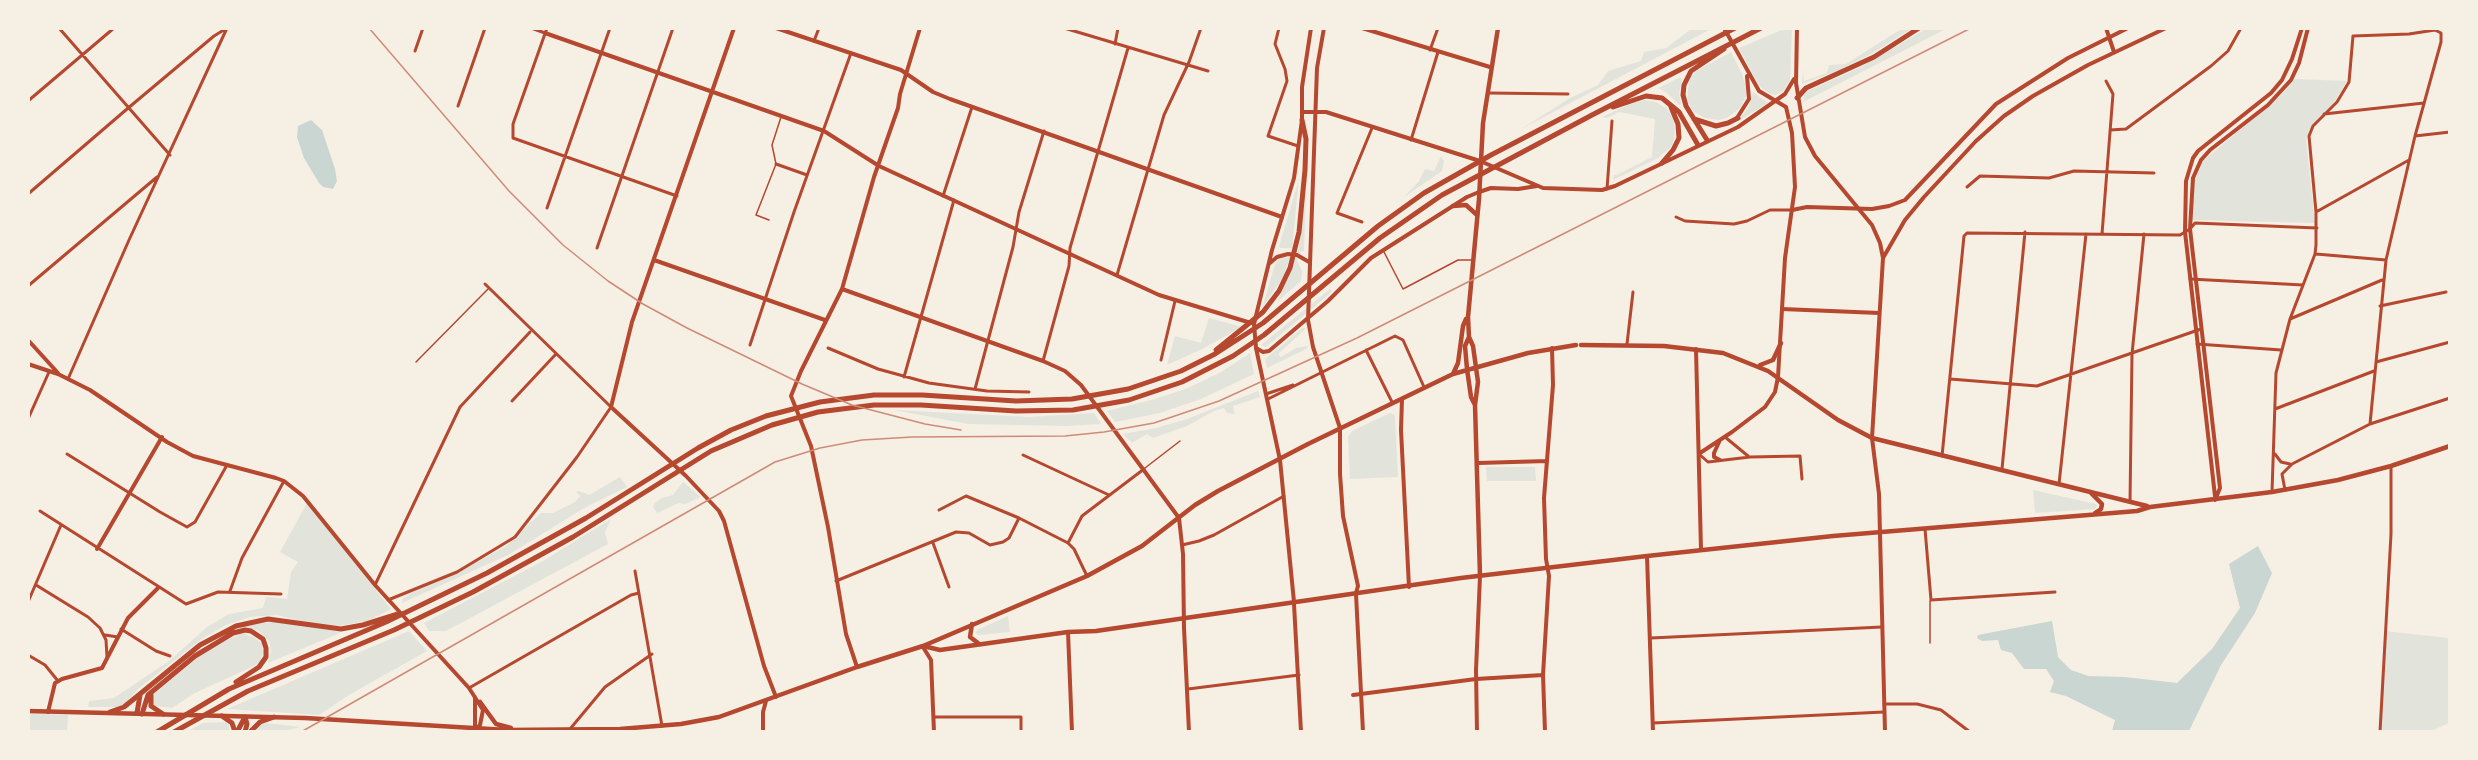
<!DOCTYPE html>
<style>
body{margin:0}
#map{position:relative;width:2478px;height:760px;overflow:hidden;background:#f6efe4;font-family:"DejaVu Sans",sans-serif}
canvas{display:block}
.frame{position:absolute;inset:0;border:30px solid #f6efe4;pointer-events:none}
</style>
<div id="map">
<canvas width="2478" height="760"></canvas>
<div class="frame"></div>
</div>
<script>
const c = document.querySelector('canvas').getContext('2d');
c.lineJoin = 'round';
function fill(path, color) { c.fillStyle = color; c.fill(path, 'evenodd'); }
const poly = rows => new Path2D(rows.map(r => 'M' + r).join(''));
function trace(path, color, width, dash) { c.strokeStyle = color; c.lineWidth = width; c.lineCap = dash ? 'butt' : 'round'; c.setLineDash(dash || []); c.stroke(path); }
fill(poly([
 [1691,29,1711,29,1521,129,1570,98,1598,85,1608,71,1641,61,1644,52,1666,48],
 [1784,29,1792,29,1790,80,1783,91,1776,95,1769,93,1759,86,1739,48],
 [1901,29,1911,29,1871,54,1837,71,1802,84,1803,69,1804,81,1827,73,1829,65,1846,64],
 [1926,29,1946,29,1803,102,1804,95,1808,91,1861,67],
 [1731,52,1742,74,1747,90,1745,99,1740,108,1727,118,1719,120,1705,118,1694,112,1687,101,1689,80,1696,71],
 [1680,77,1682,80,1679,93,1681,104,1679,105,1667,93,1658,88],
 [2294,79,2347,81,2335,101,2309,130,2306,140,2315,223,2191,220,2194,182,2203,161,2282,94],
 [1753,92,1768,103,1737,122,1748,108],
 [1645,100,1656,102,1667,109,1673,118,1675,129,1674,140,1670,148,1658,158,1613,180,1614,175,1617,175,1652,157,1655,119,1619,112,1607,118,1602,117,1630,104],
 [1441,156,1444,161,1442,171,1404,197,1419,181,1425,169,1434,171],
 [1299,179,1292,248,1280,248,1279,246],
 [1306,191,1304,251,1301,251,1297,260,1302,271,1301,281,1277,302,1292,269,1299,247],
 [1290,257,1283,277,1262,308,1275,264,1280,259],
 [1330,289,1332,291,1327,296,1266,347,1261,345],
 [1209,318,1242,327,1202,349,1167,365,1175,336,1201,343],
 [1304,327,1305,329,1278,354,1281,357,1296,348,1307,346,1308,348,1267,368,1265,359],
 [1250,353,1254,374,1201,399,1160,413,1115,422,1107,411,1155,399,1188,388,1221,372],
 [1258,391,1260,397,1233,406,1235,414,1227,413,1224,408,1214,411,1187,426,1153,438,1147,434,1132,443,1123,434,1156,428,1187,419],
 [894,410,1029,417,1094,413,1101,424,1067,426,968,424],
 [1390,413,1395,415,1398,477,1350,479,1348,437,1352,431],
 [1535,467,1536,481,1487,481,1486,467],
 [620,477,627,487,586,507,508,555,402,603,403,598,415,591,452,575,505,547,541,513,553,513,575,502,580,496,576,492,579,491,589,495],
 [683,482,701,497,685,504,679,503,657,513,653,507,654,504,662,498,673,495],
 [2033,490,2096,504,2097,506,2095,509,2035,513],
 [307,503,391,609,367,621,339,626,308,623,277,615,250,617,226,625,203,638,138,689,124,705,117,707,88,707,89,701,114,698,169,661,207,627,229,614,263,608,266,597,287,599,291,572,298,562,280,552],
 [611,519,605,532,608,544,446,631,429,631,424,623,543,561],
 [1008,616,1010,632,979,635,976,633,977,630],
 [278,621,340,632,340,633,268,663,271,652,269,641,259,631,244,626],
 [409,631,427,651,349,695,319,715,227,709],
 [2384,631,2449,638,2449,723,2431,731,2378,732],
 [242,633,254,637,262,644,263,653,260,662,254,666,195,693,172,708,155,706,152,703,152,698,155,693,208,649],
 [29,713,68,715,67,731,29,732],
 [226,722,229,726,229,731,188,731,203,723],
 [266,723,275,724,301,727,284,731,253,732,258,726]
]), '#e2e4dc');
fill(poly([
 [311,120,322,130,335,169,337,181,333,189,323,187,319,183,304,158,297,137,298,126],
 [2258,546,2272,573,2255,613,2221,665,2189,731,2112,731,2115,720,2066,696,2050,692,2054,681,2046,669,2024,669,2012,653,2001,650,1998,640,1982,641,1977,638,1978,635,2052,621,2058,657,2071,670,2088,676,2125,677,2177,683,2212,649,2240,608,2229,564]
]), '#c9d6d2');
trace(poly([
 [769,220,756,215,776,164,772,145,781,117],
 [1384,252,1403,289,1458,260,1472,260],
 [416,362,488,289],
 [1145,468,1180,441],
 [1930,643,1930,601]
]), '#b5482f', 1.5);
trace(poly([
 [59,28,170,155],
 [531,28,545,33],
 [547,28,513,124,513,138,677,196],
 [1064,28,1208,71],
 [1279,28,1275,44,1285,69,1287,81,1268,136,1298,146],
 [1651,28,1669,28],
 [814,41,819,28],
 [1115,44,1118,28],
 [1430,50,1438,28],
 [415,51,423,28],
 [1489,93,1568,94],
 [28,101,114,28],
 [458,106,485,28],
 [2324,114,2424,103],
 [2110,130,2126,129,2211,66,2228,51,2241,28],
 [2415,136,2450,132],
 [1411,140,1438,52],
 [776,164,807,175],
 [1967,187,1980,176,2049,178,2074,171,2154,173],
 [1607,189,1612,121],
 [28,194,127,109,214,36,227,28],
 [943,196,972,107],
 [547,208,610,28],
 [2316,212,2409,160],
 [1676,217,1685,221,1734,224,1747,221,1770,210,1792,210],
 [1362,222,1337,213,1372,128],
 [2102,234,2113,94,2106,81],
 [597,248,673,28],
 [2316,254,2386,260],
 [1117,275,1164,115,1189,62,1201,28],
 [2190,279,2303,285],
 [28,286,157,177],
 [2380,306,2446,292],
 [2290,319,2382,280],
 [1627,344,1633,292],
 [2197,344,2281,350],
 [750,345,794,212,851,53],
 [828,348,878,369,929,383,987,391,1029,392],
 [1366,350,1392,402],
 [1161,360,1175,301],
 [1043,361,1069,266,1070,248,1128,48],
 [2376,362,2450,342],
 [904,377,954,200],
 [68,379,129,240,227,28],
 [1950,379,2037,386,2201,329],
 [975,389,1013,247,1019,212,1044,131],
 [1266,394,1293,385],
 [1268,399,1395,336,1403,340,1424,387],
 [512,401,556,354],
 [2275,409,2374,371],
 [28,419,49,372],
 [1725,437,1748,456],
 [67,454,160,512,187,527,195,522,227,465],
 [1699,454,1708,462,1750,457,1800,456,1802,479],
 [2275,454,2281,462,2290,464],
 [1023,455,1109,495],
 [1942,456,1964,236,1967,233,2180,235,2190,229,2195,223,2317,228],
 [2002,469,2025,232],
 [2059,484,2086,234],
 [2285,490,2282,474,2292,464,2370,424,2450,398],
 [2272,492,2276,373,2290,319,2315,254,2316,245,2316,212,2309,136,2313,126,2337,102,2349,82,2353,36,2409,34,2435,30,2441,33,2441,42,2415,136,2386,260,2370,424],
 [2130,502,2132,354,2144,234],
 [939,510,966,496,1019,518,1068,543,1074,549,1087,576],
 [40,511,186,604,218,592,281,594],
 [1925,529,1931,600,2055,592],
 [933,543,949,587],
 [1068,543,1082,516,1144,469],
 [1182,545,1199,541,1214,535,1284,496],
 [635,571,662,726],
 [836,581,956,532,969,533,990,545,1003,542,1009,538,1019,518],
 [36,585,88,617,100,628,106,640,107,657],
 [375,585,460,407,530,332],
 [230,591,242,558,284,481],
 [388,600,457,572,515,537,577,457,611,407,485,284],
 [28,602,61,525],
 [121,629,156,651,170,656],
 [105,635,118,637],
 [1651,638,1882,627],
 [28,655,45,665,58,681],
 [469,688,631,595,639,593],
 [1188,689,1299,675],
 [1884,704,1917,704,1941,710,1970,732],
 [934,717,1021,717,1021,732],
 [1653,723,1884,712],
 [570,729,605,687,652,654],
 [2380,732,2391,534,2391,466]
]), '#b5482f', 3);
trace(poly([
 [734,28,632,322,611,407,686,476,719,511,724,521,764,666,776,697],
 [776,28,901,70,933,92,950,99,1282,217],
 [1362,28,1490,67],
 [2106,28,2114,52],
 [545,33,824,131,879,166,1159,295,1251,323],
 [1792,210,1807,207,1872,209,1889,206,1905,200,1996,104,2068,58,2128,28],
 [1883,258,1905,220,1924,197,1976,141,2004,116,2033,96,2088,65,2166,28],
 [654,260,825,320],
 [842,289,1043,361,1065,371,1081,385,1179,518,1183,554,1184,628,1189,732],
 [1782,309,1879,313],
 [28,340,58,373],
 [1256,348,1263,352,1269,351,1328,301,1371,258,1467,197,1479,192],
 [1696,349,1701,550],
 [28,364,58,374,90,390,167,442,193,456,276,478,284,481,303,496,375,585,469,688,483,710,480,725,477,728],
 [1402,399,1401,430,1409,587],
 [1700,453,1732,432,1765,407,1775,392,1778,377],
 [1720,460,1714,457,1714,453,1720,440],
 [1478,463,1547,461],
 [2215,496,2185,232,2186,181,2193,158,2198,151,2271,93,2282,80,2292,59,2302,28],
 [2215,500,2220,488,2190,229,2193,178,2201,160,2210,150,2268,105,2291,80,2299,63,2308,28],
 [97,549,162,437],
 [1647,556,1653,732],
 [1356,594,1363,732],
 [1294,604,1301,732],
 [1068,632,1072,732],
 [923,647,931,660,934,732],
 [857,667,846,634,828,527,811,446,791,396,801,371,842,289,874,177,898,108,900,94,920,28],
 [1353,695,1476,679,1543,675],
 [475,697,475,728],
 [48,712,55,683,62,679,102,668,128,618,158,588],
 [763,732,763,712,766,701],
 [1545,732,1543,675,1549,576,1546,559,1544,498,1553,385,1552,348]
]), '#b5482f', 4);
trace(poly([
 [1324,28,1317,68,1308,320,1313,347,1340,428,1340,474,1343,516,1358,586,1356,593],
 [1724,28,1759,91,1786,107,1792,133,1795,187,1785,258,1778,377],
 [1797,28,1796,83,1805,137,1815,156,1872,225,1880,243,1883,258,1872,438,1879,494,1885,732],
 [1302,112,1326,112,1480,161,1543,188,1602,190,1615,186,1738,127,1785,94,1794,79],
 [1737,118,1749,99,1747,76],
 [1479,192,1491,188,1518,189,1537,186],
 [1270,263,1277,257,1288,254,1297,255,1309,262],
 [1294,602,1280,460,1256,348,1254,324,1272,250,1294,178,1302,120,1302,87,1311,28],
 [1477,732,1476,670,1480,576]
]), '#b5482f', 4);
trace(poly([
 [1453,206,1466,205,1477,215],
 [1469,337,1465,346,1467,369,1471,397,1475,405],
 [1581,345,1664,346,1723,353,1768,371,1838,420,1872,438,2147,506],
 [1760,365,1773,360,1781,343],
 [1453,374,1458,363,1463,326,1466,319],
 [2090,492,2102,504,2101,509,2095,513],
 [1480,576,1475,405,1478,382,1473,346,1469,337,1468,317,1479,199,1483,123,1498,28],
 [972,624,970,637,978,643],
 [923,646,940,650,1068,632,1096,631,1461,578,1647,556,1833,536,2137,511,2150,507,2272,492,2338,480,2391,466,2450,446],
 [480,702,496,724,511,728],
 [28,711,305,718,507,730,620,729,681,724,719,717,857,667,923,646,1087,576,1142,546,1195,505,1218,491,1308,444,1453,374,1528,353,1576,345]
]), '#b5482f', 4.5);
trace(poly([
 [1797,98,1806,88,1874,57,1919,28],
 [1613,107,1646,96,1662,98,1679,112,1698,145],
 [1694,119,1716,126,1728,123,1738,118],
 [1707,140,1686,106,1683,95,1684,85,1691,71,1724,49],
 [1662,163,1673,150,1679,138,1678,124,1671,107],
 [1216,350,1263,312,1279,291,1290,268,1299,232,1305,170,1306,139,1302,120],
 [151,694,151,706,163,714],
 [110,712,124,707,200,645,236,626,268,619,341,629,363,625,398,614],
 [137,713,140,695],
 [142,714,148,695,195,656,233,633,245,630,251,631,263,639,266,648,266,657,259,667,236,682],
 [222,716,232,723,235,732],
 [245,717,247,724,245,732],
 [157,732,229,689,386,622,487,573,586,518,698,448,731,430,766,416,820,402,874,395,922,395,1016,401,1072,399,1128,389,1181,371,1215,354,1263,323,1378,226,1424,193,1491,155,1735,28],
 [174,732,248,691,394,630,473,592,573,537,711,451,772,425,818,412,874,405,921,405,1016,411,1073,410,1129,400,1182,382,1233,356,1264,335,1380,238,1442,195,1592,115,1761,28],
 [237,732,245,717],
 [250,732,260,722,274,717]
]), '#b5482f', 5);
trace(poly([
 [369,28,509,191,563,245,608,281,643,304,687,328,802,384,852,405,925,424,961,430],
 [301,732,775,462,820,448,862,440,912,437,1065,436,1104,432,1154,423,1219,401,1357,338,1971,28]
]), '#cf8b77', 1.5);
</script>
